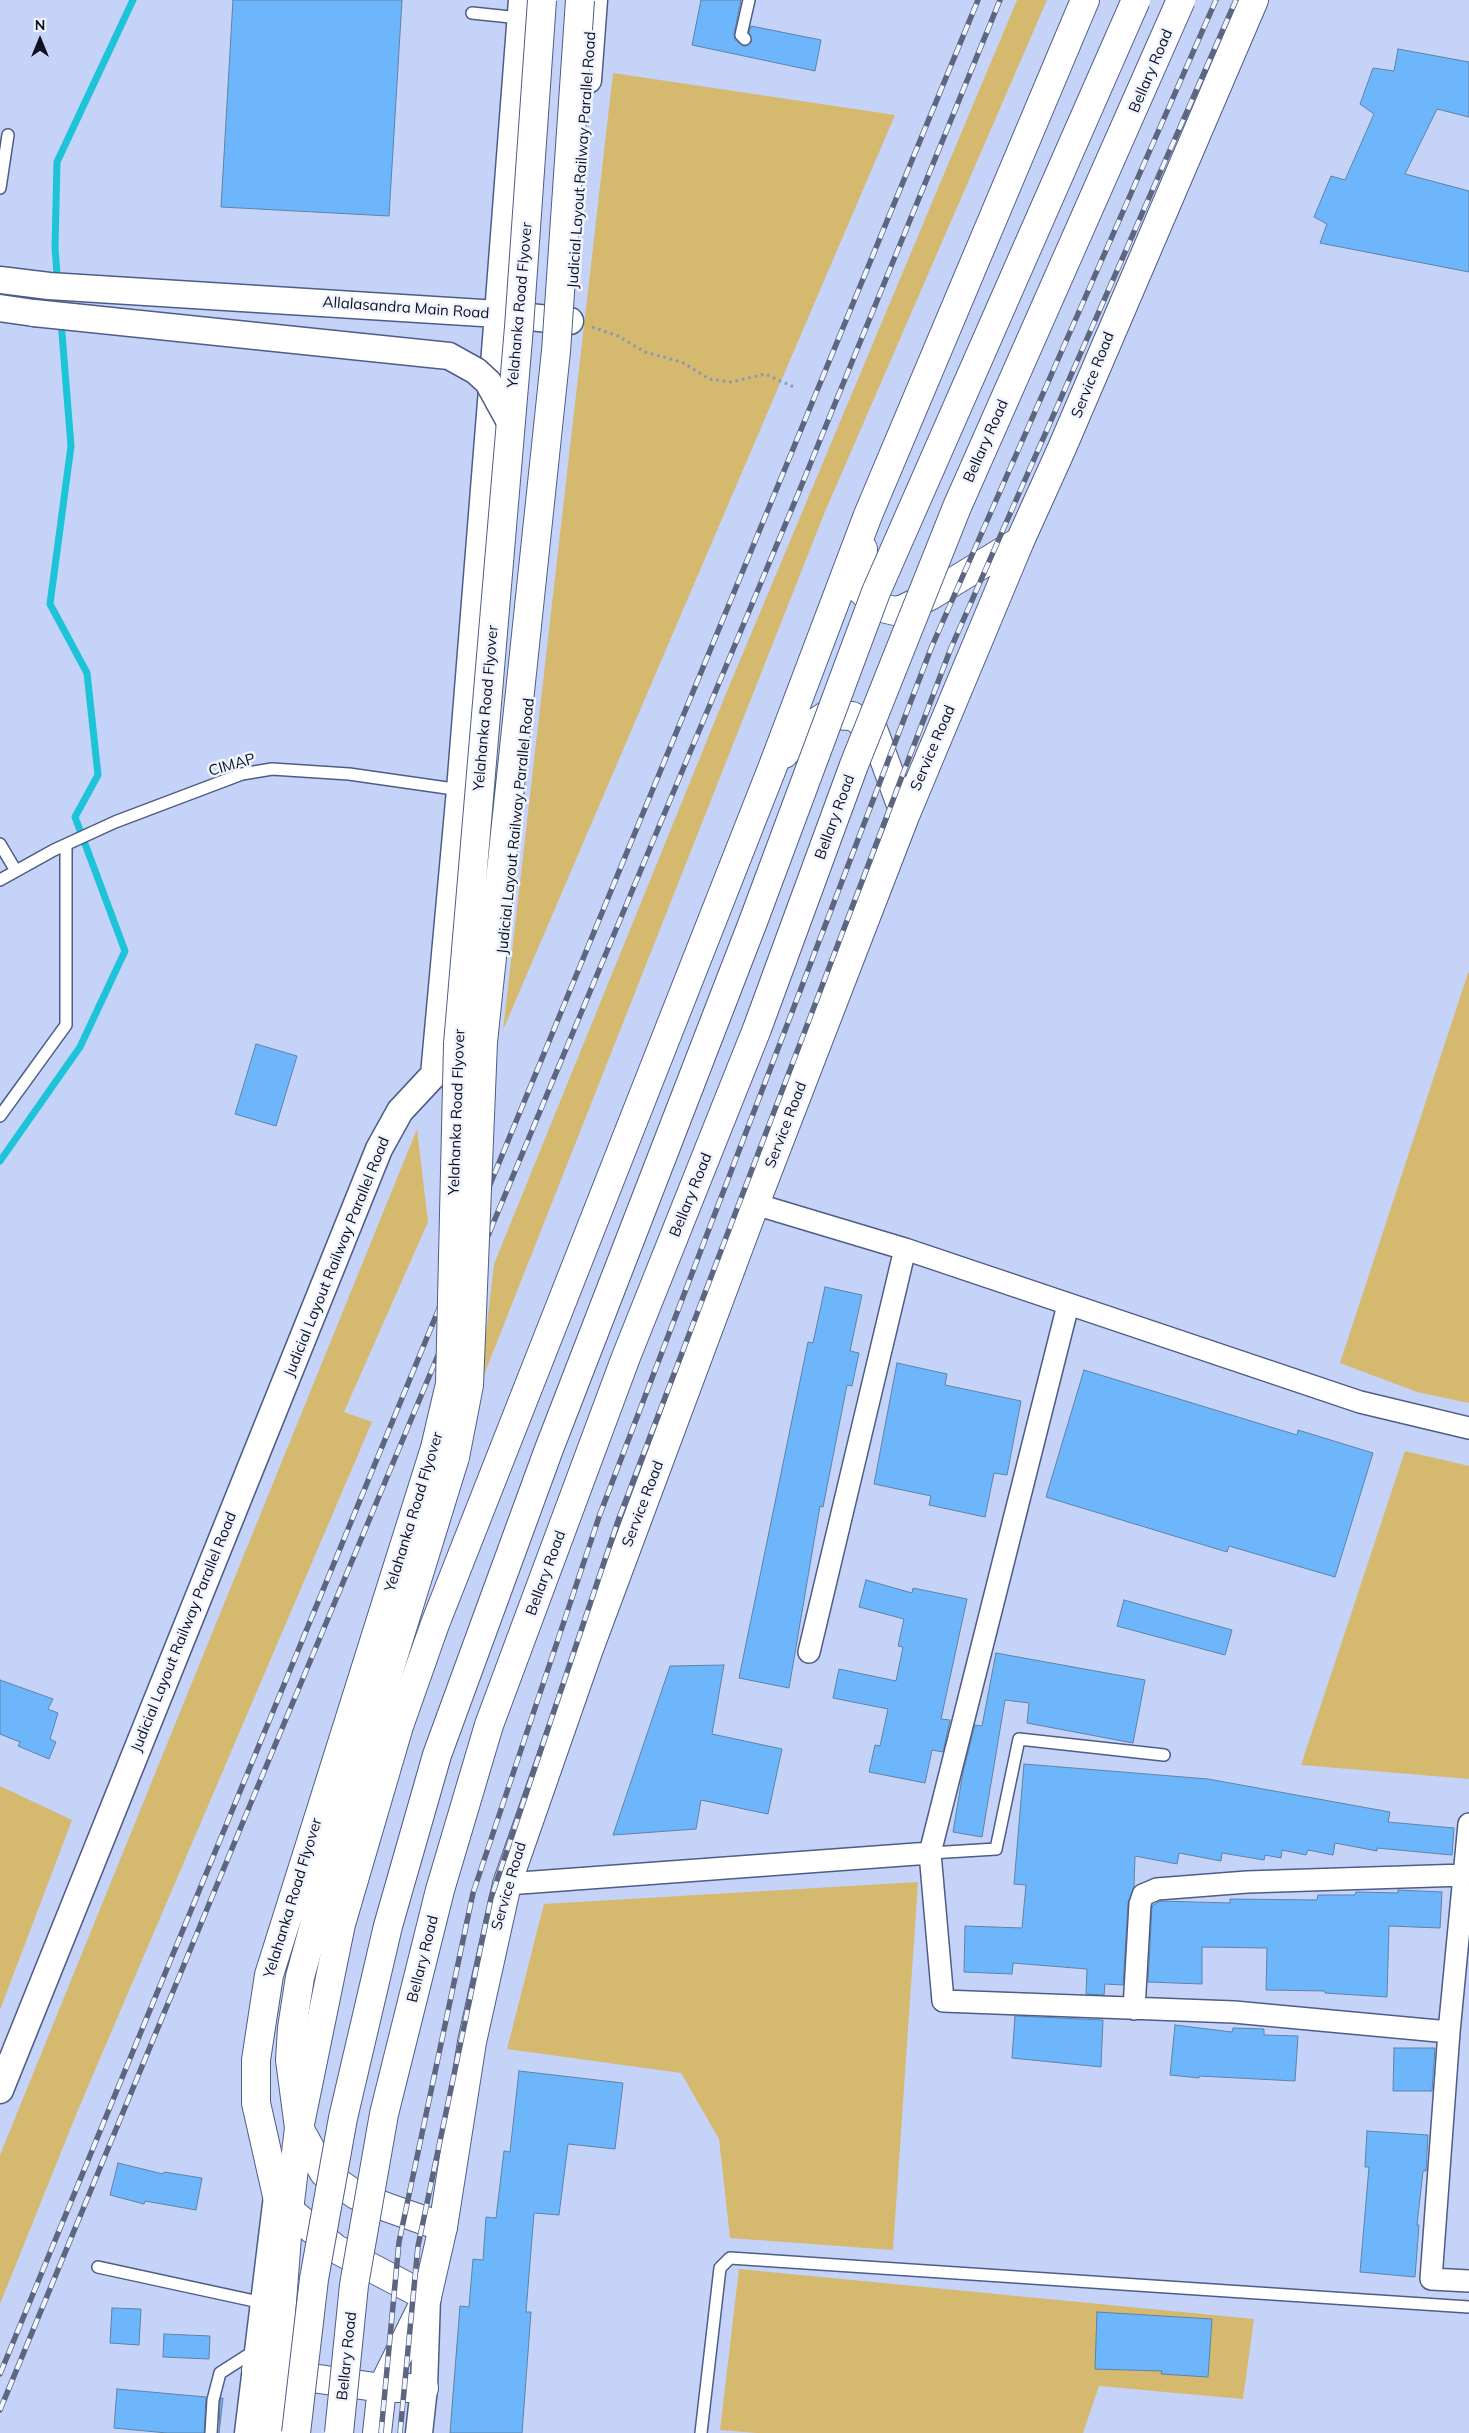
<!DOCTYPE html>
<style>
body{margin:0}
#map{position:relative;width:1469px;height:2433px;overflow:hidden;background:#c5d3f9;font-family:Mulish,sans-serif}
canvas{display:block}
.north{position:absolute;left:15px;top:15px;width:50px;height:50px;-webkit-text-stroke:4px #f0f4fe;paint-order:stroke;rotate:0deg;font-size:14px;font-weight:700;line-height:20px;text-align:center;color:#0c1121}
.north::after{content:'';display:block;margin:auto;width:18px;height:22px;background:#0c1121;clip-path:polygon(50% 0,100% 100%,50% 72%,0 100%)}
</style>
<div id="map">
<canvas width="1469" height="2433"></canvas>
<div class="north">N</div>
</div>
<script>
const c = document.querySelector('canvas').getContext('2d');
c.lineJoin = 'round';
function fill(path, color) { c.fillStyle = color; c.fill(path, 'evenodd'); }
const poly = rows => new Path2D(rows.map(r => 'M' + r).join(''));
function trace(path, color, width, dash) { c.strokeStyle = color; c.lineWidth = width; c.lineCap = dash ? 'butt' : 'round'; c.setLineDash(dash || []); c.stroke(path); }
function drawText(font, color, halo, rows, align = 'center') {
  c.font = font + ' Mulish,sans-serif'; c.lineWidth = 5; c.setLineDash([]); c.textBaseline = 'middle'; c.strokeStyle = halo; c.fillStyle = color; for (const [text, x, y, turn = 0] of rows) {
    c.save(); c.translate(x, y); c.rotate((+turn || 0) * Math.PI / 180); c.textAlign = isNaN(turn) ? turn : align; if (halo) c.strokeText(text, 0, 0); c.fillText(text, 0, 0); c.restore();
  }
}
fill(poly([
 [1017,0,1047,0,824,514,480,1385,494,1264,725,696],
 [613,73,895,115,503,1030],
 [1468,973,1469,973,1469,1403,1417,1392,1340,1363],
 [417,1129,428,1222,344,1412,372,1422,78,2110,0,2304,0,2155],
 [1405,1451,1469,1466,1469,1779,1301,1765],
 [0,1786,72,1820,0,2010],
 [918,1882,893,2250,730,2238,719,2139,681,2073,507,2049,544,1904],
 [739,2269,1254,2319,1243,2399,1099,2386,1083,2433,757,2433,720,2430]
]), '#d5b96f');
trace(poly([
 [60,310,55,248,57,162,133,0],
 [0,1161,80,1047,125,951,75,817,98,775,87,673,50,604,71,446,61,321]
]), '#1dc3d8', 7);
const building = poly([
 [233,0,402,0,389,216,221,207,233,0],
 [701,0,741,0,734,34,735,40,743,46,747,46,752,41,749,33,751,26,821,40,815,71,692,45,701,0],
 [1398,49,1469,62,1469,117,1437,109,1405,174,1469,191,1469,272,1320,243,1327,224,1314,217,1331,176,1345,180,1374,114,1360,104,1373,68,1394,71,1398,49],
 [256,1044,297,1056,276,1126,235,1114,256,1044],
 [825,1287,862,1295,850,1351,859,1353,852,1386,847,1385,823,1507,820,1506,789,1688,739,1678,808,1342,813,1343,825,1287],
 [897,1363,947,1374,945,1385,1021,1401,1007,1475,994,1473,985,1517,929,1505,931,1496,874,1484,897,1363],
 [1084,1370,1297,1435,1298,1430,1373,1453,1335,1577,1229,1546,1227,1552,1046,1497,1084,1370],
 [866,1580,912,1593,913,1588,967,1599,941,1719,950,1720,943,1752,932,1750,925,1783,869,1772,875,1745,880,1746,888,1709,833,1698,839,1669,896,1681,903,1647,898,1646,904,1619,859,1607,866,1580],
 [1124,1600,1232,1630,1225,1655,1117,1626,1124,1600],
 [996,1653,1145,1680,1133,1743,1027,1723,1029,1703,1005,1700,982,1837,953,1832,963,1772,975,1725,982,1726,996,1653],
 [724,1665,712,1734,782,1749,768,1814,701,1800,696,1829,613,1835,670,1666,724,1665],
 [0,1680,53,1699,48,1709,58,1713,50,1739,56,1742,49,1759,18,1746,20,1742,0,1734,0,1680],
 [1024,1764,1208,1779,1390,1812,1388,1822,1454,1828,1452,1855,1377,1848,1377,1851,1335,1843,1333,1855,1308,1850,1306,1855,1282,1850,1281,1858,1265,1855,1264,1860,1222,1853,1221,1861,1179,1853,1177,1864,1135,1856,1134,1887,1128,1903,1123,1985,1105,1984,1104,1995,1086,1994,1087,1969,1013,1963,1012,1974,964,1972,965,1926,1022,1928,1026,1885,1014,1884,1024,1764],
 [1398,1890,1442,1892,1440,1928,1389,1926,1387,1997,1325,1993,1325,1991,1266,1990,1267,1948,1202,1947,1202,1984,1148,1982,1152,1906,1160,1901,1230,1903,1230,1899,1317,1900,1318,1895,1355,1895,1356,1892,1398,1893,1398,1890],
 [1015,2016,1103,2020,1101,2067,1012,2058,1015,2016],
 [1175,2025,1232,2032,1233,2028,1264,2029,1264,2035,1298,2036,1295,2081,1199,2076,1199,2078,1170,2075,1175,2025],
 [1394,2048,1435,2048,1432,2091,1393,2091,1394,2048],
 [519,2071,623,2083,615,2149,568,2144,559,2215,534,2213,526,2312,531,2312,522,2433,450,2433,460,2306,469,2307,473,2259,483,2260,486,2217,496,2218,504,2151,510,2152,519,2071],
 [1367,2131,1428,2135,1426,2171,1423,2171,1417,2225,1419,2225,1415,2277,1360,2272,1369,2167,1365,2167,1367,2131],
 [118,2163,163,2174,164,2172,202,2178,196,2210,145,2201,144,2204,110,2195,118,2163],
 [112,2308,141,2309,139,2345,110,2343,112,2308],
 [1097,2312,1212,2319,1208,2377,1161,2374,1162,2371,1095,2369,1097,2312],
 [164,2334,210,2336,209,2359,163,2357,164,2334],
 [117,2389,206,2397,204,2433,167,2433,114,2428,117,2389],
 [221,2398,223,2398,219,2433,220,2401,221,2398]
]);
fill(building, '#6eb6fc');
trace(building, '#5e82a6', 1);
const service = poly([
 [472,13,520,18],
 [745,39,741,35,749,0],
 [0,188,8,135],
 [0,844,16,871],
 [0,880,54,850,115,822,242,774,272,769,349,774,461,790],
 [0,1116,66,1025,66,846],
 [930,1853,996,1849,1019,1739,1164,1755],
 [98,2267,264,2303],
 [211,2433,213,2400,220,2373,256,2350],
 [701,2433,720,2268,730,2258,1469,2307]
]);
const minor = poly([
 [755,1204,905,1249,1360,1402,1469,1428],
 [1068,1305,930,1853,943,2001,1234,2012,1449,2032],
 [809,1652,905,1249],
 [1469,1824,1449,2032,1431,2279,1469,2281],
 [507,1884,930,1853],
 [1134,2009,1140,1904,1143,1895,1157,1889,1247,1882,1464,1875]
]);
const tertiary = poly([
 [588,80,594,0],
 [0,280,49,286,498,314,522,0],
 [0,308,34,313],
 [434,1075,460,790,498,314,570,321],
 [0,2090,379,1149,400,1111,469,1037],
 [248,2433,277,2196],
 [419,2433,424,2388,427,2297]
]);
const secondary = poly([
 [863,549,862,591,878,607,895,611,903,609,930,596,1020,541],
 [784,754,807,728,827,715,852,716,873,729,905,816],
 [300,2124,341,1924,399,1726,435,1624,773,766,868,515,1085,0],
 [427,2297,443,2227,472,2042,507,1884,589,1649,755,1204,905,816,1020,541,1062,448,1254,0]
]);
const primary = poly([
 [443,2227,386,2207,356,2195,324,2173,299,2128,290,2060,292,2028,300,1977,345,1813,455,1457],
 [427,2297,336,2249,289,2210,277,2196,256,2103,256,2060,269,1975,435,1448]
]);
const trunk = poly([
 [256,2370,382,2388,424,2388],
 [272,2433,289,2210,299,2128],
 [377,2433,382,2388,427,2297]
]);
trace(service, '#4e5d86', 14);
trace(minor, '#4e5d86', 24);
trace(tertiary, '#4e5d86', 29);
trace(secondary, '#4e5d86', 30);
trace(primary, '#4e5d86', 30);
trace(trunk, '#4e5d86', 30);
trace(poly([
 [592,327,618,336,645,352,682,362,709,379,731,382,765,374,796,388]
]), '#8c97b6', 3, [2.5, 4]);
trace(service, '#fff', 11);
trace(minor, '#fff', 21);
trace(tertiary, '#fff', 26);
trace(secondary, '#fff', 28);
trace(primary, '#fff', 28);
trace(trunk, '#fff', 28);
const rail = poly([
 [0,2374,978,0],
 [0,2410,250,1805,798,494,1000,0],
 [381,2433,399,2242,473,1893,600,1514,932,646,1216,0],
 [400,2433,418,2246,491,1898,619,1518,951,648,1236,0]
]);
trace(rail, '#5d6680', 5.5);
trace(rail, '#f0f4fe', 4, [11]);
const tertiaryBridge = poly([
 [34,313,449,356,476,371,488,382,510,422]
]);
const primaryBridge = poly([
 [435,1448,450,1384,458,1044,519,327,542,0],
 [455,1457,469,1385,483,1042,556,351,580,0]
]);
const trunkBridge = poly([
 [296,2433,314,2279,343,2118,388,1926,437,1755,549,1449,753,922,876,592,1136,0],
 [339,2433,354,2285,384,2114,440,1890,489,1725,626,1357,757,1029,854,765,957,507,1181,0]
]);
trace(tertiaryBridge, '#4e5d86', 29, []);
trace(primaryBridge, '#4e5d86', 30, []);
trace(trunkBridge, '#4e5d86', 30, []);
trace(tertiaryBridge, '#fff', 26);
trace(primaryBridge, '#fff', 28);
trace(trunkBridge, '#fff', 28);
drawText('15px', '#0c1121', '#f0f4fe', [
 ["Bellary Road",1151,71,-67],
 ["Judicial Layout Railway Parallel Road",582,160,-86],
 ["Yelahanka Road Flyover",520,305,-85],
 ["Allalasandra Main Road",406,308,4],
 ["Service Road",1093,375,-68],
 ["Bellary Road",986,441,-66],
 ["Yelahanka Road Flyover",486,708,-85],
 ["Service Road",933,748,-67],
 ["CIMAP",232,765,-16],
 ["Bellary Road",835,817,-70],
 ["Judicial Layout Railway Parallel Road",516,826,-84],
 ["Yelahanka Road Flyover",457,1112,-88],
 ["Service Road",786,1125,-69],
 ["Bellary Road",691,1195,-68],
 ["Judicial Layout Railway Parallel Road",337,1257,-68],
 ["Service Road",643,1504,-69],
 ["Yelahanka Road Flyover",414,1512,-73],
 ["Bellary Road",546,1573,-70],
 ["Judicial Layout Railway Parallel Road",184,1632,-68],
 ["Service Road",509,1886,-74],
 ["Yelahanka Road Flyover",293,1898,-73],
 ["Bellary Road",423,1959,-76],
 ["Bellary Road",347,2356,-84]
]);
</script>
